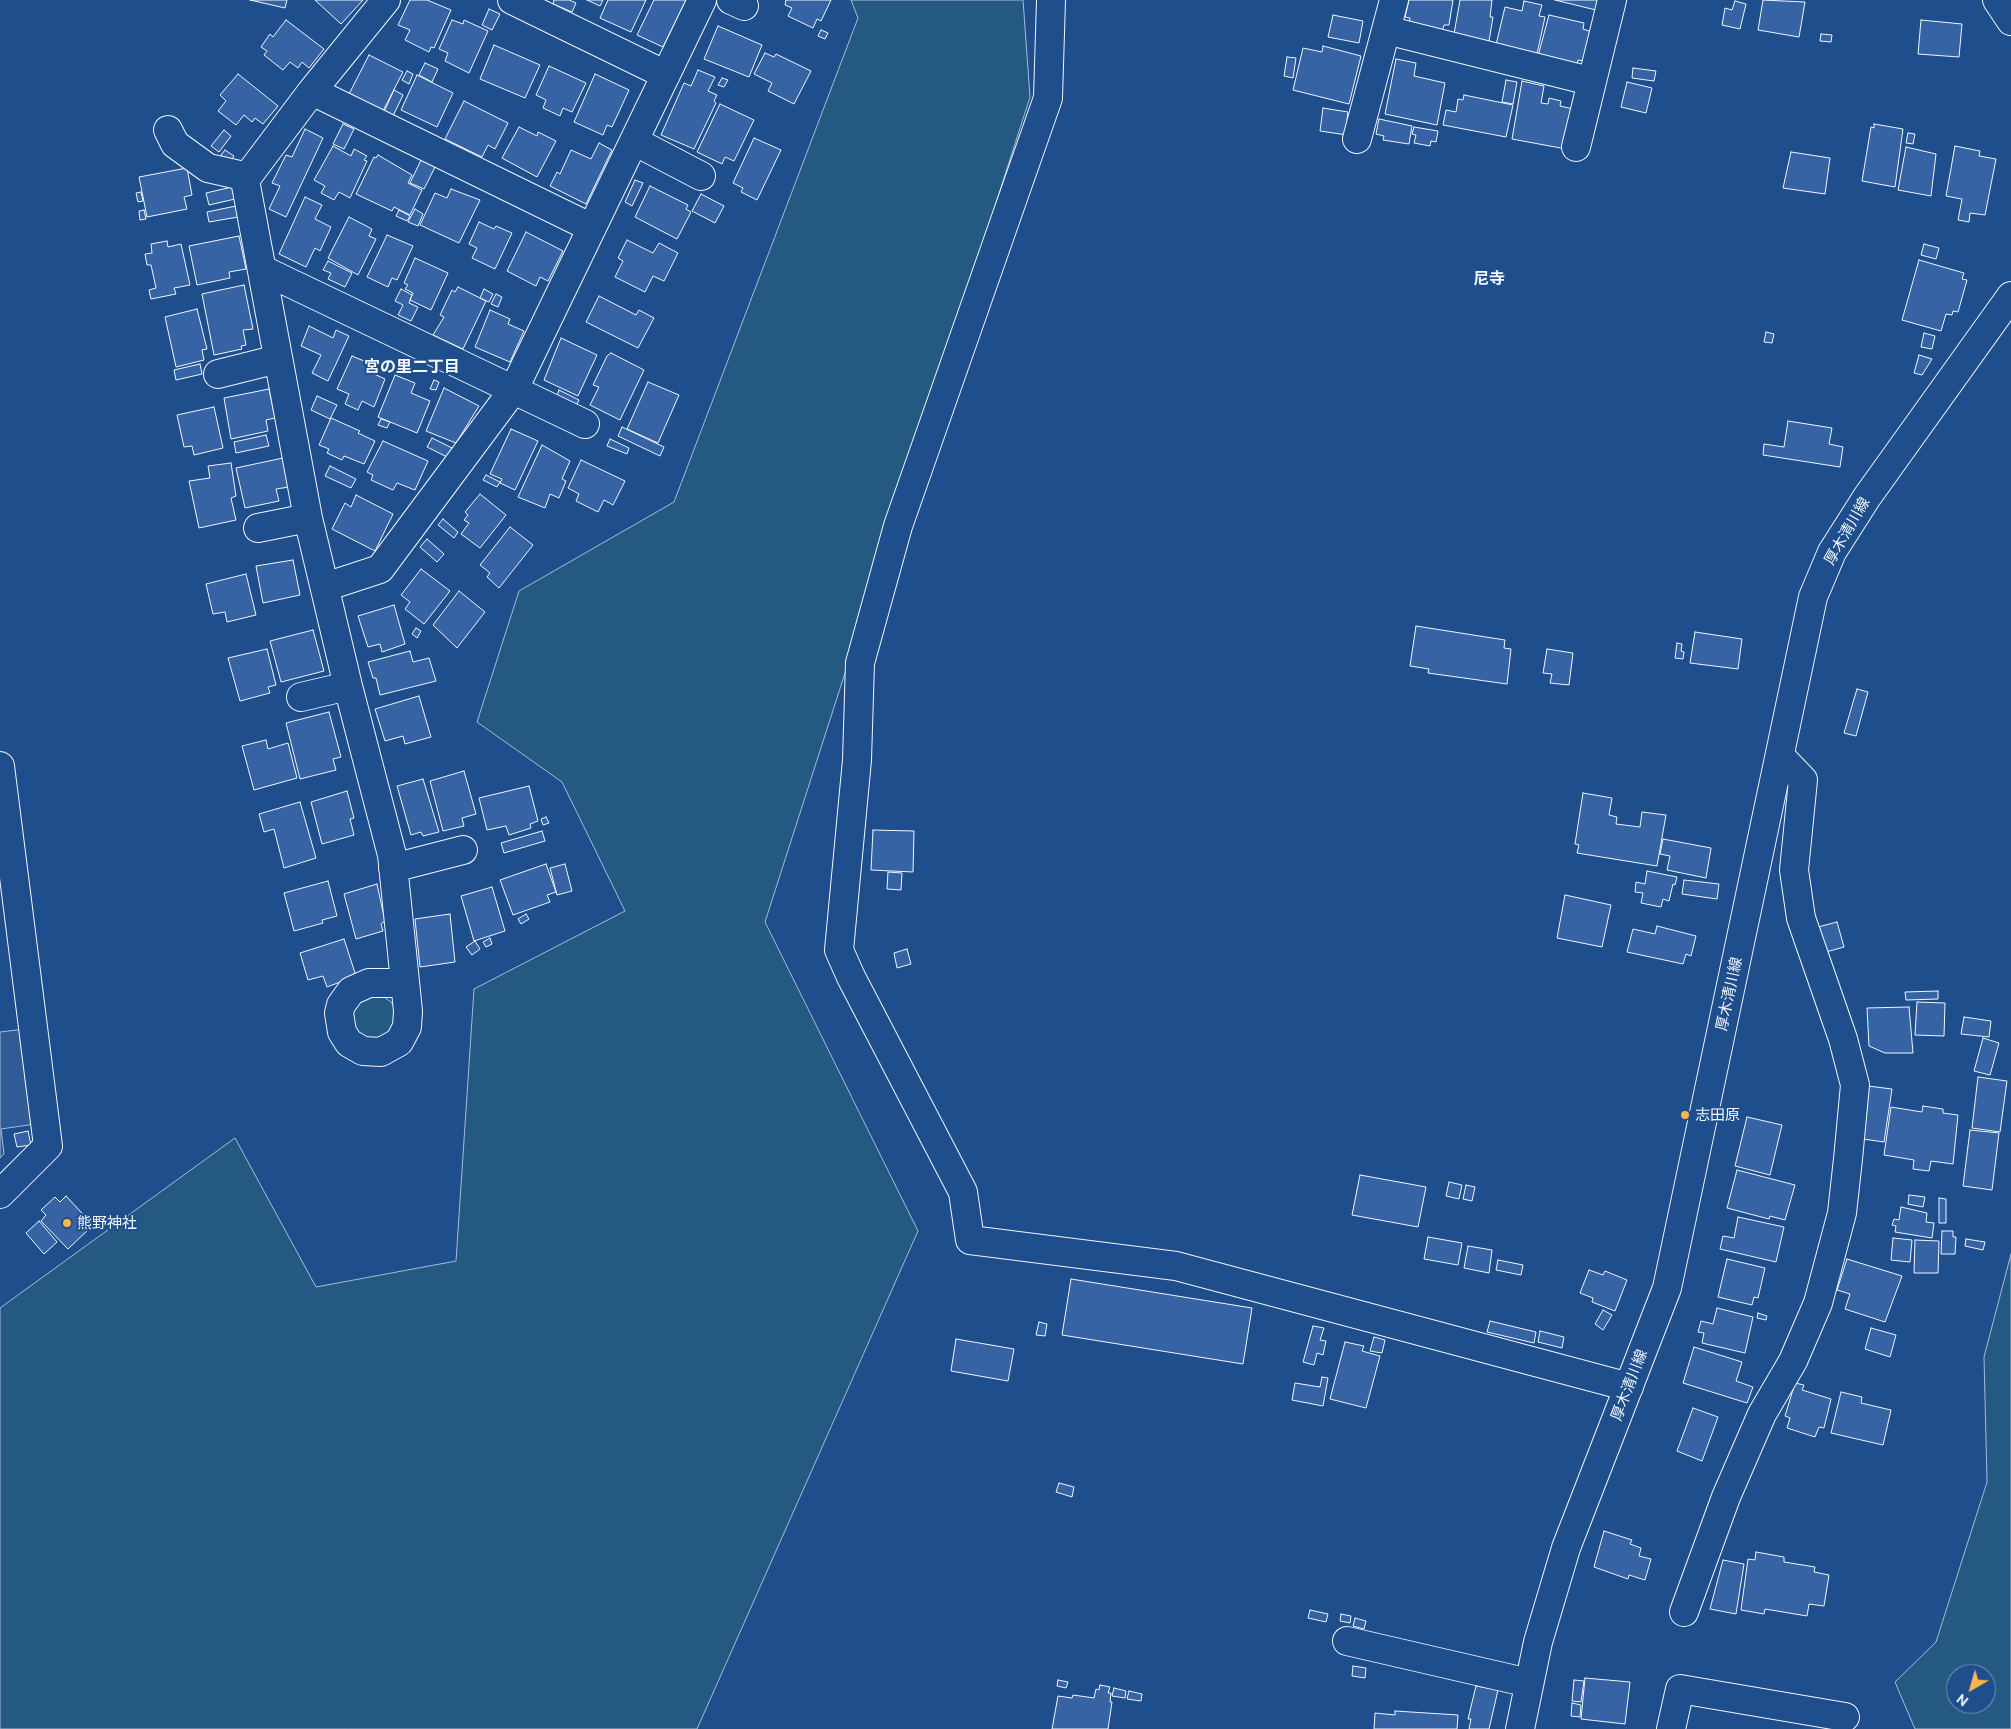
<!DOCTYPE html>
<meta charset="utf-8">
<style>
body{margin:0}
#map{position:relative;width:2011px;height:1729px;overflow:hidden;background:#1f4e8c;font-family:Ubuntu,sans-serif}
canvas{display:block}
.north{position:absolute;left:1946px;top:1664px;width:50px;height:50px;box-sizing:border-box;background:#1f4e8c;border:1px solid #7391ba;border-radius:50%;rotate:218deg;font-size:14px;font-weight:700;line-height:20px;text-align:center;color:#f2f6ff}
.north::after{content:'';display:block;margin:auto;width:18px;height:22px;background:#ffb74d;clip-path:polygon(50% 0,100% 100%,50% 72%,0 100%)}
</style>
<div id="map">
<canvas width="2011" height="1729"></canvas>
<div class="north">N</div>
</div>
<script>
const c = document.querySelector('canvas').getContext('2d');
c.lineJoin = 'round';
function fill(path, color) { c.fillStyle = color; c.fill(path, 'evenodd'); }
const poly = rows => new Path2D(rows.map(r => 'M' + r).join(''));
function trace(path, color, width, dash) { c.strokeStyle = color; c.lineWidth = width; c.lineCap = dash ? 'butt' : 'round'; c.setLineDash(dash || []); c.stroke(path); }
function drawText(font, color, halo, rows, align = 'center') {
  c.font = font + ' Ubuntu,"Noto Sans JP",sans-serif'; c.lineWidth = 4; c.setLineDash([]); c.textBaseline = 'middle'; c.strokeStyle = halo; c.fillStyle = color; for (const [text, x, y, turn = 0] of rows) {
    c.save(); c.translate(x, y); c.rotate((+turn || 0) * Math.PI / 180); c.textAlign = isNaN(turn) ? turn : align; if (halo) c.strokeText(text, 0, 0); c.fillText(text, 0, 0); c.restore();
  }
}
const green = poly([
 [851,0,1023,0,1030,97,765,922,918,1231,697,1729,0,1729,0,1308,235,1138,316,1287,456,1261,474,989,625,911,562,782,477,722,519,591,674,502,858,18,851,0],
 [381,995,391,1002,398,1012,387,1041,356,1036,350,1014,361,998,381,995],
 [2011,1254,2011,1729,1915,1729,1895,1682,1936,1642,1987,1482,1984,1357,2011,1254],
 [1956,1674,1986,1674,1986,1704,1956,1704,1956,1674]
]);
fill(green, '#245a82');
trace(green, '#a8bbd7', 1);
const parking = poly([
 [25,1029,35,1124,1,1129,4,1154,0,1158,0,1032,25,1029]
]);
fill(parking, '#305b95');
trace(parking, '#a8bbd7', 1);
const building = poly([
 [250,0,287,0,285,8,250,0],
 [315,0,363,0,341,24,315,0],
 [410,0,427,0,451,10,434,48,431,47,429,52,405,40,410,30,398,25,410,0],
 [554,0,569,0,576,3,572,12,553,4,554,0],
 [587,0,603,0,600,6,587,0],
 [608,0,646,0,631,32,600,18,608,0],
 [654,0,686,0,663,47,637,35,654,0],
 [786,0,831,0,821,21,817,19,813,28,788,16,792,8,785,5,786,0],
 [1409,0,1453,0,1449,25,1444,25,1441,35,1408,29,1410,18,1405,17,1409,0],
 [1460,0,1492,0,1490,17,1493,17,1489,41,1454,34,1460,0],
 [1555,0,1602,0,1600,11,1555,0],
 [1763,0,1805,2,1799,37,1758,30,1763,0],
 [1524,1,1542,5,1539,16,1545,17,1537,54,1496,45,1505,7,1522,11,1524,1],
 [1735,1,1746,4,1740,29,1722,25,1725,8,1732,10,1735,1],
 [489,9,500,14,492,30,482,25,489,9],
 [1333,15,1363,21,1359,43,1328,37,1333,15],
 [1549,15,1584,23,1583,29,1592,32,1585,61,1578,60,1577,65,1538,56,1549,15],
 [286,20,324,49,309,68,302,62,298,68,290,62,283,70,264,55,267,51,261,47,270,34,273,37,286,20],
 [452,20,463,24,464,20,488,31,469,73,445,61,448,53,439,49,452,20],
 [1921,20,1962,24,1959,57,1918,54,1921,20],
 [718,26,762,45,749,77,704,59,718,26],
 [821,30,828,33,825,39,818,36,821,30],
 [1821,34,1832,35,1831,42,1820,41,1821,34],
 [494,45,540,65,525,98,480,79,494,45],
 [1323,46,1361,56,1349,104,1293,90,1303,48,1322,52,1323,46],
 [765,53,774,57,776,54,811,71,794,104,768,91,772,83,754,74,765,53],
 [369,55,403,72,383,111,349,94,369,55],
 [1287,57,1296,58,1293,78,1284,76,1287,57],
 [1396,59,1416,63,1414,76,1445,83,1437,125,1385,114,1396,59],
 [425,63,438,69,432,82,419,75,425,63],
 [549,66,586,83,572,112,563,108,560,116,543,108,546,100,536,95,549,66],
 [1633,68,1656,71,1654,81,1632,78,1633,68],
 [698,70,715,77,708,91,717,95,714,101,716,103,694,149,661,135,684,83,691,86,698,70],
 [407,71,413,74,409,84,402,80,407,71],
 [238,74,278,106,263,124,255,118,252,122,244,115,236,125,218,111,226,101,220,95,238,74],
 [595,74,629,90,612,127,607,125,603,135,574,122,595,74],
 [417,75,453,93,437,127,401,110,417,75],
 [722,78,728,80,724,87,718,85,722,78],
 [1506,80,1517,82,1513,104,1502,102,1506,80],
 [1522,81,1544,86,1541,103,1548,104,1549,98,1561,101,1560,106,1573,109,1566,149,1512,139,1522,81],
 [1627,82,1652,88,1646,113,1621,107,1627,82],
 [394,90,403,95,392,118,383,114,394,90],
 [1464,95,1513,105,1506,137,1443,125,1446,110,1456,112,1458,99,1463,100,1464,95],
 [464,101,508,123,495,149,488,145,482,157,445,139,464,101],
 [720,104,754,120,734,161,725,157,722,164,697,152,720,104],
 [1323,108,1348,112,1347,120,1350,120,1347,135,1320,131,1323,108],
 [1379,119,1412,126,1409,144,1383,140,1384,136,1376,134,1379,119],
 [343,124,354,129,344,149,333,144,343,124],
 [1874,124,1903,129,1895,187,1862,181,1871,127,1874,128,1874,124],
 [519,127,537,136,538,132,556,141,537,177,502,158,519,127],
 [1414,127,1438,131,1436,142,1431,141,1430,146,1414,143,1416,135,1412,134,1414,127],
 [305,129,323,138,286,217,269,209,280,186,272,183,286,155,292,157,305,129],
 [224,130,231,136,219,152,211,146,224,130],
 [1908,133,1915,134,1913,144,1906,143,1908,133],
 [754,138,781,150,757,200,741,192,743,188,733,183,754,138],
 [599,143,612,150,586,204,550,186,557,172,560,174,571,150,591,159,599,143],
 [333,146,351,156,354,149,367,156,364,160,367,161,350,198,339,192,334,200,321,193,325,186,314,180,333,146],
 [1955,146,1980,151,1979,156,1996,159,1985,215,1970,213,1969,222,1958,220,1962,199,1946,196,1955,146],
 [1906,147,1936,154,1931,196,1898,190,1906,147],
 [225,150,234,156,230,162,221,155,225,150],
 [1791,152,1830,158,1825,194,1783,188,1791,152],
 [378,155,412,175,408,183,422,190,410,215,394,207,392,211,356,194,374,157,376,158,378,155],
 [421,160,435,167,424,189,410,183,421,160],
 [187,168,192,195,184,197,187,209,147,217,139,177,187,168],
 [635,180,643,183,632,206,625,202,635,180],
 [650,186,688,205,686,209,691,212,677,239,635,217,650,186],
 [232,187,235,199,209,205,206,193,232,187],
 [451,189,480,200,459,243,420,225,435,193,447,198,451,189],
 [141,192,143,201,138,202,136,193,141,192],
 [701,194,724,206,715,223,692,211,701,194],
 [305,197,322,205,315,219,331,227,320,251,315,248,306,267,279,254,305,197],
 [236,206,238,217,209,222,207,212,236,206],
 [415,209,423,214,418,226,408,222,415,209],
 [144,210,146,219,140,220,139,211,144,210],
 [399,210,410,216,407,221,396,216,399,210],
 [349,217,372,229,369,236,376,239,358,275,328,258,349,217],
 [479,222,494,229,496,226,512,233,495,269,472,258,477,248,469,244,479,222],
 [526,232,563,251,548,281,540,277,536,286,507,271,526,232],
 [387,235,413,246,397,280,392,278,388,287,367,277,387,235],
 [239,236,246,269,229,272,230,278,197,285,189,246,239,236],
 [627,240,653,253,659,243,678,253,664,281,653,276,645,292,615,277,623,261,618,258,627,240],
 [167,241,168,247,181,244,190,285,174,288,176,294,151,299,149,290,156,288,151,265,147,265,145,254,152,253,151,244,167,241],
 [1924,244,1939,248,1936,259,1921,255,1924,244],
 [415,258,448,273,431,310,410,300,413,293,405,289,408,285,404,283,415,258],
 [1919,260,1964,273,1962,279,1967,280,1958,312,1953,311,1952,315,1946,314,1941,331,1902,320,1919,260],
 [328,261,352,273,345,287,328,279,331,273,323,270,328,261],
 [244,285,253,329,243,330,246,345,241,346,242,349,214,355,202,294,244,285],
 [458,287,486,301,463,349,433,335,444,317,440,315,452,290,455,292,458,287],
 [401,289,412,295,409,303,418,307,411,321,398,315,403,305,395,301,401,289],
 [484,289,493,294,489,302,480,298,484,289],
 [496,294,502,297,498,307,491,304,496,294],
 [599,296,636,315,639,310,654,318,638,348,586,322,599,296],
 [197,309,207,349,202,350,204,360,176,367,165,317,197,309],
 [490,310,510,319,508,324,524,331,510,362,475,347,490,310],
 [309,326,333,338,336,330,349,336,328,381,312,373,321,355,301,346,309,326],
 [1766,332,1774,334,1772,343,1764,342,1766,332],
 [1924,333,1935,336,1932,349,1921,347,1924,333],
 [561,338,597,355,578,396,544,380,561,338],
 [611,353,644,370,620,420,590,405,599,387,593,385,607,356,611,353],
 [1919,355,1932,359,1922,375,1914,373,1919,355],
 [352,356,376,366,372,373,385,379,374,407,362,401,358,410,345,404,349,394,337,389,352,356],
 [200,364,202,374,176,380,174,370,200,364],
 [395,375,415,383,411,393,430,401,417,433,378,417,395,375],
 [434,380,439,382,436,390,430,389,434,380],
 [648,382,679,395,658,443,627,429,648,382],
 [444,388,479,406,456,443,426,431,444,388],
 [269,389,275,418,266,420,268,431,231,439,224,398,269,389],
 [559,390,579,400,576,406,557,396,559,390],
 [317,396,337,405,330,419,311,410,317,396],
 [214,407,223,448,194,455,192,446,184,447,177,415,214,407],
 [331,418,360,431,358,433,375,441,364,464,344,456,342,460,327,453,329,449,319,445,331,418],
 [381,419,390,422,387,428,378,425,381,419],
 [1788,421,1832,428,1829,444,1843,447,1840,467,1763,455,1764,444,1784,447,1788,421],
 [622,427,664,447,660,456,618,436,622,427],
 [511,429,538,441,515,490,500,483,502,479,490,474,511,429],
 [266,435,269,446,236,453,234,442,266,435],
 [432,438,454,449,449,458,427,447,432,438],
 [610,439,629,448,627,454,607,446,610,439],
 [383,441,428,461,415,490,397,483,393,490,371,480,373,475,367,472,383,441],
 [542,445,570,461,562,479,566,481,559,498,550,494,545,508,518,497,542,445],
 [283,458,289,487,276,489,279,501,245,508,236,468,283,458],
 [581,460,625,481,613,505,604,500,598,512,576,501,579,494,568,488,581,460],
 [231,463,236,496,231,498,236,520,199,528,189,481,210,478,208,466,231,463],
 [330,466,356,479,351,488,325,476,330,466],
 [486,475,500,482,497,487,483,480,486,475],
 [480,494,506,515,480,548,461,534,469,523,464,520,468,515,465,512,480,494],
 [356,495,393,514,375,551,332,529,345,503,351,507,356,495],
 [443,519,458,532,454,538,438,525,443,519],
 [510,527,533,545,499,588,487,577,490,573,480,565,510,527],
 [427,539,444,554,437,562,420,547,427,539],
 [293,560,300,595,263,603,256,566,293,560],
 [421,569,450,591,424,624,405,609,410,602,401,595,421,569],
 [246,574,256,615,227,622,225,612,213,614,206,584,246,574],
 [459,591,485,612,457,648,433,625,459,591],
 [394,605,405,644,382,652,380,644,368,647,358,616,394,605],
 [1416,626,1505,640,1504,648,1511,649,1507,684,1428,673,1429,669,1410,666,1416,626],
 [416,628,421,631,417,638,412,634,416,628],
 [313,630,324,671,281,682,270,641,313,630],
 [1695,632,1742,639,1738,669,1690,663,1695,632],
 [1677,643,1682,644,1681,651,1684,652,1683,659,1675,658,1677,643],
 [267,649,276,685,268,687,270,693,240,701,228,658,267,649],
 [1547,649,1573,653,1569,685,1550,683,1552,674,1543,673,1547,649],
 [410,651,413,662,429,658,436,681,380,695,376,678,373,678,368,662,410,651],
 [1857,689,1868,692,1856,736,1844,733,1857,689],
 [419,696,431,737,405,744,403,736,385,741,375,709,419,696],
 [329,712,341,757,333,759,336,770,300,779,286,723,329,712],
 [266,740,268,749,288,743,297,778,254,790,242,746,266,740],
 [464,771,476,814,462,818,464,826,443,831,430,781,464,771],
 [423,779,439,832,423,836,421,832,411,835,397,786,423,779],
 [529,786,538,821,530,824,531,828,509,835,506,826,487,830,479,798,529,786],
 [347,791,354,818,350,819,354,835,322,844,311,802,347,791],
 [1583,793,1612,798,1609,815,1617,817,1616,824,1640,827,1642,812,1666,815,1657,866,1577,853,1579,845,1575,844,1583,793],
 [300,802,316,858,284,868,274,829,264,832,259,814,300,802],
 [546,817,549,823,543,825,541,819,546,817],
 [873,830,914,831,913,872,871,870,873,830],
 [542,831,545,841,504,853,501,843,542,831],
 [1663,839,1711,848,1706,878,1667,870,1670,856,1660,854,1663,839],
 [546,864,556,892,547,895,550,902,513,915,500,880,546,864],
 [565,864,572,891,557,895,550,868,565,864],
 [1647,871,1677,877,1675,885,1673,884,1669,901,1663,899,1661,907,1641,903,1643,893,1635,892,1636,882,1645,884,1647,871],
 [888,872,902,873,901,890,887,889,888,872],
 [1684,880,1719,884,1717,899,1682,894,1684,880],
 [328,881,337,916,322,920,323,923,294,931,284,893,328,881],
 [377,884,385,921,381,924,383,931,356,939,344,894,377,884],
 [492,887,505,931,474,941,461,896,492,887],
 [1565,895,1611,905,1602,947,1557,938,1565,895],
 [450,914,455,962,420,967,415,919,450,914],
 [526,914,529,919,521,924,518,919,526,914],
 [1837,922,1844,947,1826,952,1818,927,1837,922],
 [1657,926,1696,936,1691,956,1686,954,1683,964,1627,952,1633,929,1655,934,1657,926],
 [490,938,492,944,486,947,483,942,490,938],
 [344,939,356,976,327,987,323,976,308,980,300,953,344,939],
 [475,941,480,949,472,955,466,947,475,941],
 [907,949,911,964,897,968,894,953,907,949],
 [1938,991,1938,999,1906,1000,1905,992,1938,991],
 [1917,1002,1945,1003,1944,1036,1915,1035,1917,1002],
 [1909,1007,1913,1053,1885,1053,1869,1046,1867,1008,1909,1007],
 [1964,1017,1991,1021,1989,1037,1961,1034,1964,1017],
 [1983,1038,1999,1043,1990,1075,1974,1071,1983,1038],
 [1978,1077,2007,1081,2000,1132,1972,1128,1978,1077],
 [1868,1086,1892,1089,1884,1142,1863,1139,1867,1107,1862,1107,1868,1086],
 [1923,1106,1943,1109,1943,1113,1958,1115,1953,1164,1931,1161,1929,1171,1913,1169,1914,1160,1884,1155,1891,1107,1922,1112,1923,1106],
 [1747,1117,1782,1125,1770,1175,1735,1166,1747,1117],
 [1970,1130,1999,1133,1992,1190,1963,1186,1970,1130],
 [28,1131,31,1145,17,1147,14,1134,28,1131],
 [1737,1170,1795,1185,1785,1220,1770,1216,1769,1219,1727,1208,1737,1170],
 [1360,1175,1426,1187,1418,1227,1352,1215,1360,1175],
 [1449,1182,1462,1185,1459,1199,1446,1196,1449,1182],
 [1466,1185,1475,1187,1472,1201,1463,1199,1466,1185],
 [1909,1195,1925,1197,1923,1207,1908,1204,1909,1195],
 [66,1196,93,1225,68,1249,41,1221,46,1215,41,1210,55,1197,60,1202,66,1196],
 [1939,1198,1946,1199,1946,1223,1939,1223,1939,1198],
 [1901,1207,1927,1213,1926,1222,1934,1223,1932,1238,1895,1232,1896,1226,1892,1225,1894,1219,1899,1220,1901,1207],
 [1738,1217,1784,1227,1776,1262,1720,1249,1723,1236,1734,1238,1738,1217],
 [39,1221,57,1242,44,1254,26,1233,39,1221],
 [1942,1231,1953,1231,1953,1237,1956,1237,1955,1254,1941,1254,1942,1231],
 [1428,1237,1462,1243,1458,1265,1424,1259,1428,1237],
 [1893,1238,1912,1240,1910,1262,1891,1260,1893,1238],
 [1966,1239,1985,1242,1983,1250,1965,1246,1966,1239],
 [1915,1240,1939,1241,1938,1273,1914,1273,1915,1240],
 [1468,1246,1492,1250,1489,1273,1464,1268,1468,1246],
 [1727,1259,1765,1268,1758,1298,1754,1297,1752,1305,1718,1297,1727,1259],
 [1847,1259,1902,1276,1885,1322,1845,1309,1850,1294,1837,1290,1847,1259],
 [1498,1260,1523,1265,1521,1275,1496,1270,1498,1260],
 [1589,1270,1603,1275,1605,1271,1627,1280,1615,1311,1592,1302,1593,1298,1580,1293,1589,1270],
 [1071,1279,1252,1308,1243,1364,1062,1335,1071,1279],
 [1717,1308,1753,1317,1745,1353,1702,1343,1704,1333,1698,1332,1701,1321,1713,1324,1717,1308],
 [1603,1310,1612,1315,1603,1330,1595,1324,1603,1310],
 [1758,1313,1767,1316,1766,1320,1757,1318,1758,1313],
 [1490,1321,1536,1332,1534,1343,1487,1332,1490,1321],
 [1039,1322,1047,1324,1045,1336,1036,1335,1039,1322],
 [1313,1326,1324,1328,1320,1340,1326,1341,1323,1355,1317,1353,1314,1365,1303,1362,1313,1326],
 [1871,1328,1896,1335,1890,1357,1865,1349,1871,1328],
 [1540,1331,1564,1337,1562,1348,1538,1342,1540,1331],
 [1374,1337,1385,1340,1382,1353,1370,1351,1374,1337],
 [956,1339,1014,1349,1008,1381,951,1371,956,1339],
 [1345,1342,1364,1346,1362,1351,1380,1356,1366,1408,1330,1399,1345,1342],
 [1694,1347,1742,1362,1736,1381,1753,1387,1747,1403,1683,1383,1694,1347],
 [1322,1377,1328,1378,1323,1406,1292,1400,1295,1383,1320,1387,1322,1377],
 [1795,1383,1804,1385,1802,1390,1831,1399,1824,1428,1819,1427,1815,1437,1787,1428,1790,1418,1785,1416,1795,1383],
 [1841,1392,1862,1397,1861,1403,1891,1410,1883,1445,1831,1433,1841,1392],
 [1693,1408,1718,1417,1702,1461,1677,1451,1693,1408],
 [1059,1483,1074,1487,1072,1497,1056,1492,1059,1483],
 [1604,1531,1632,1540,1630,1544,1641,1548,1639,1556,1651,1559,1645,1580,1629,1575,1628,1579,1594,1567,1604,1531],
 [1756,1552,1784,1557,1784,1562,1815,1567,1814,1572,1829,1575,1824,1606,1809,1604,1807,1616,1765,1609,1764,1614,1741,1610,1748,1559,1755,1560,1756,1552],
 [1723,1560,1744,1564,1736,1614,1710,1609,1723,1560],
 [1310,1610,1328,1614,1326,1622,1308,1618,1310,1610],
 [1341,1614,1351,1616,1350,1623,1340,1621,1341,1614],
 [1355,1618,1366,1621,1364,1629,1353,1626,1355,1618],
 [1353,1666,1366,1668,1365,1678,1352,1676,1353,1666],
 [1585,1678,1630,1682,1625,1724,1581,1719,1585,1678],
 [1058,1680,1068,1682,1066,1688,1057,1686,1058,1680],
 [1574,1680,1584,1681,1581,1702,1572,1701,1574,1680],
 [1100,1685,1110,1687,1108,1693,1111,1693,1110,1702,1112,1702,1108,1729,1052,1729,1058,1696,1072,1698,1073,1695,1094,1698,1096,1689,1099,1690,1100,1685],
 [1476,1686,1498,1690,1489,1729,1469,1729,1471,1719,1468,1719,1476,1686],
 [1114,1688,1126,1691,1125,1698,1112,1696,1114,1688],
 [1129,1691,1142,1694,1141,1701,1127,1699,1129,1691],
 [1572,1703,1581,1705,1580,1717,1571,1716,1572,1703],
 [1395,1711,1458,1715,1457,1729,1374,1729,1375,1713,1395,1715,1395,1711]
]);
fill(building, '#3563a3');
trace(building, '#f2f6ff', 1);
const minor = poly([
 [386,0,312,91,245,180,308,518,348,686,392,855,408,1011,407,1027,399,1042,381,1052,363,1051,349,1043,342,1032,339,1013,341,1005,351,991,369,983,405,983],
 [512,0,666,75],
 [731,0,744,6],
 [1051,0,1048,98,898,526,860,663,857,760,839,950,851,977,963,1192,970,1240,1176,1266,1629,1387],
 [1386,30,1590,81],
 [312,91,592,228],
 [168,130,175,144,208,168,239,175,245,180],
 [1357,139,1394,0],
 [634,141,701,176],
 [1576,147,1612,0],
 [263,270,585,424],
 [218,374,278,359],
 [258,528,308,518],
 [325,587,380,569,514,389,702,0],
 [301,697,348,686],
 [0,766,48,1146,0,1194],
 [393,868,463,850],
 [1684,1612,1726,1497,1762,1414,1793,1361,1818,1303,1842,1213,1848,1159,1855,1085,1843,1039,1801,918,1794,870,1803,780,1780,756],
 [1347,1641,1529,1683],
 [1671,1729,1680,1689,1845,1717]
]);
const major = poly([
 [1997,0,2011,21],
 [1520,1729,1538,1642,1566,1548,1667,1288,1813,597,1832,552,1867,497,2011,296]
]);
trace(minor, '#f2f6ff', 30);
trace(major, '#f2f6ff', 30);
trace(minor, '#1f4e8c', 28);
trace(major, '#1f4e8c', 28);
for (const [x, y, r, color] of [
 [1685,1115,5,"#ffb74d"],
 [67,1223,5,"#ffb74d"]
]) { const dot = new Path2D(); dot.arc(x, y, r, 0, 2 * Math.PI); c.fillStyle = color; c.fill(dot); trace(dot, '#1f4e8c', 2); }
drawText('15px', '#f2f6ff', '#1f4e8c', [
 ["厚木清川線",1847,531,-60],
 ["厚木清川線",1729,994,-78],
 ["厚木清川線",1629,1385,-69]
]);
drawText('15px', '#f2f6ff', '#1f4e8c', [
 ["志田原",1695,1115],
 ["熊野神社",77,1223]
], 'left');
drawText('bold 16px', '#f2f6ff', '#1f4e8c', [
 ["尼寺",1489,279],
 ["宮の里二丁目",412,367]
]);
</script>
